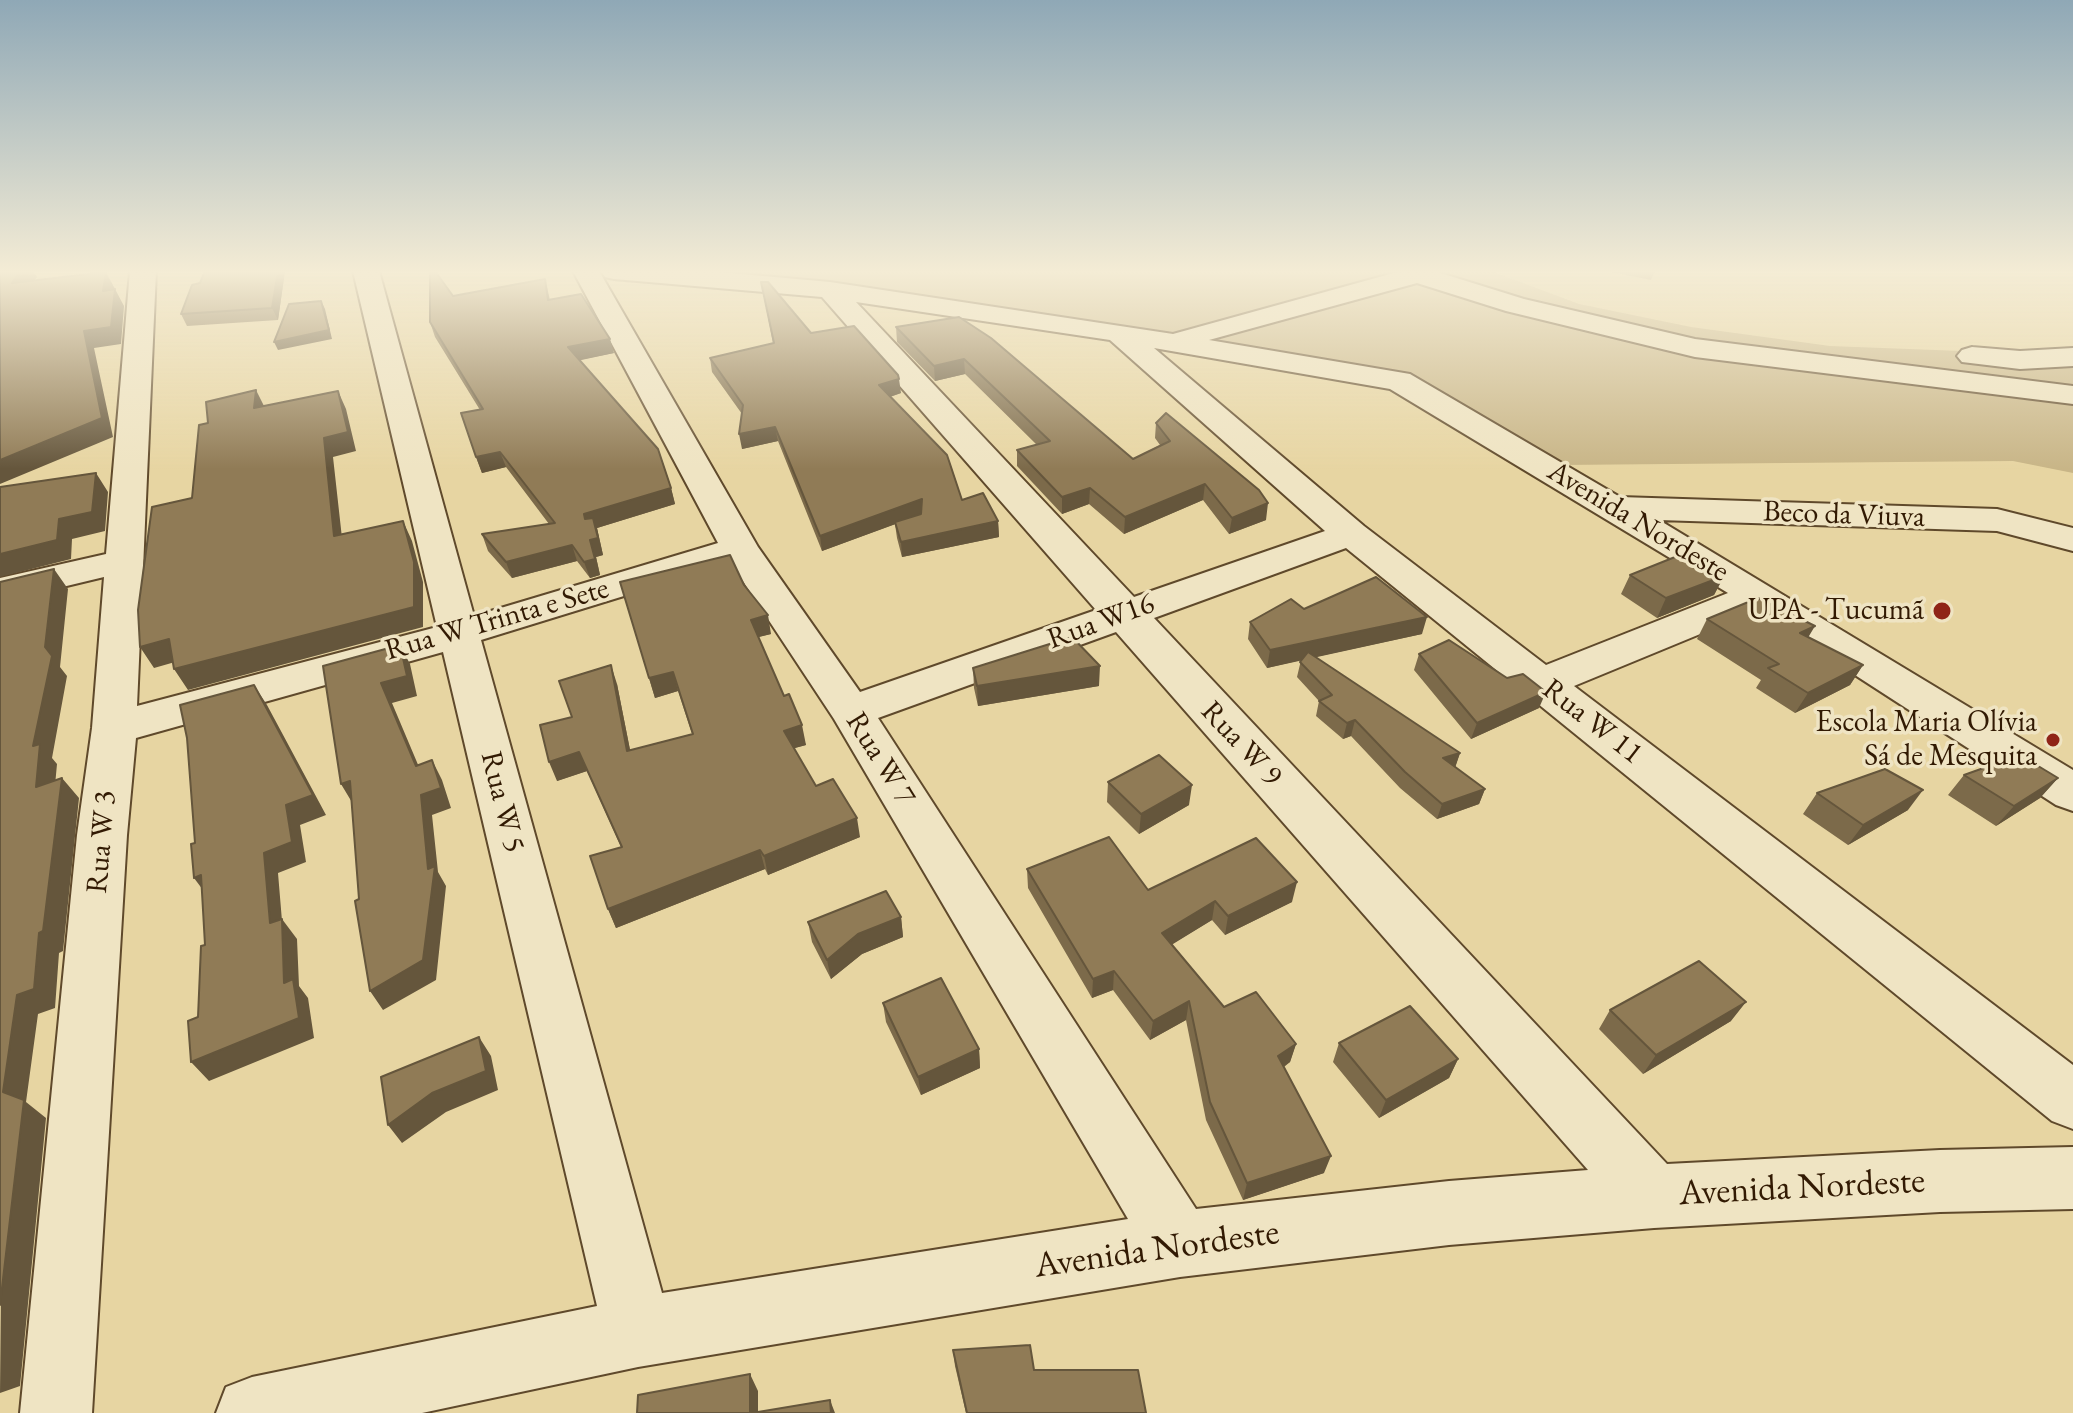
<!DOCTYPE html>
<meta charset="utf-8">
<style>
body{margin:0}
canvas{display:block;background:#e7d5a2}
</style>
<canvas width="2073" height="1413"></canvas>
<script>
const c = document.querySelector('canvas').getContext('2d');
c.lineJoin = 'round';
function fill(path, color) { c.fillStyle = color; c.fill(path, 'evenodd'); }
const poly = rows => new Path2D(rows.map(r => 'M' + r).join(''));
function trace(path, color, width, dash) { c.strokeStyle = color; c.lineWidth = width; c.lineCap = dash ? 'butt' : 'round'; c.setLineDash(dash || []); c.stroke(path); }
function drawText(font, color, halo, rows, align = 'center') {
  c.font = font + ' "EB Garamond",serif'; c.lineWidth = 7; c.setLineDash([]); c.textBaseline = 'middle'; c.strokeStyle = halo; c.fillStyle = color; for (const [text, x, y, turn = 0] of rows) {
    c.save(); c.translate(x, y); c.rotate((+turn || 0) * Math.PI / 180); c.textAlign = isNaN(turn) ? turn : align; if (halo) c.strokeText(text, 0, 0); c.fillText(text, 0, 0); c.restore();
  }
}
fill(poly([
 [614,271,1491,271,1579,304,1691,327,1830,346,2066,355,2073,351,2073,473,2013,461,1559,465,1411,386,1119,333]
]), '#c8b587');
const minor = poly([
 [130,271,156,271,137,706,437,627,353,271,379,271,474,616,718,543,573,271,599,271,758,547,860,692,1096,610,822,297,614,279,605,277,601,271,708,271,830,282,1173,334,1401,271,1434,271,1524,299,1695,339,2073,386,2073,404,1695,357,1506,311,1417,283,1209,340,1410,374,1620,497,1997,509,2073,528,2073,551,1997,531,1659,520,2073,770,2073,811,2056,805,1756,611,1574,686,2073,1065,2073,1129,2052,1121,1346,548,1154,618,1667,1164,1940,1150,2073,1147,2073,1209,1940,1212,1654,1228,1449,1245,1180,1277,638,1367,422,1413,216,1413,226,1387,252,1377,597,1306,443,652,136,738,127,835,92,1413,20,1413,77,835,92,728,104,577,0,602,0,578,106,554,130,271],
 [856,302,1110,340,1325,531,1134,597,856,302],
 [1154,348,1390,389,1728,593,1546,665,1364,526,1154,348],
 [731,563,834,719,1128,1219,662,1293,481,640,731,563],
 [1116,632,1588,1170,1449,1181,1196,1209,878,718,1116,632],
 [1972,347,2020,351,2073,348,2073,366,2020,369,1962,362,1957,356,1962,350,1972,347]
]);
trace(minor, '#5f492b', 4);
fill(minor, '#efe4c3');
fill(poly([
 [285,271,278,320,187,326,181,314,200,283],
 [1606,271,1655,271,1651,280],
 [545,279,550,300,614,353,579,360,671,488,675,504,597,528,603,555,596,557,600,575,590,578,577,561,512,578,488,551,482,534,549,524,506,467,482,473,476,457,480,410,435,337,430,322,453,296],
 [761,282,811,333,901,393,890,397,962,500,998,521,999,537,902,557,897,538,895,524,822,551,778,441,742,449,742,414,712,372,710,358,773,343],
 [959,317,1133,459,1160,445,1155,438,1156,423,1266,520,1229,534,1203,500,1124,534,1089,504,1062,514,1017,466,1017,450,1037,445,965,374,935,381,897,342,896,327],
 [1630,575,1724,576,1714,595,1657,618,1621,594],
 [620,582,744,585,771,634,758,637,806,745,794,748,816,786,860,837,768,875,765,869,616,928,608,909,621,847,587,771,557,781,572,717,617,684,630,750,692,734,678,691,655,698],
 [1304,609,1422,634,1315,657,1460,753,1455,767,1485,789,1479,804,1437,819,1400,788,1351,736,1343,739,1316,716,1319,701,1297,677,1301,660,1267,668,1248,639,1250,622],
 [1707,619,1808,637,1863,665,1850,685,1795,713,1756,688,1761,680,1697,639],
 [1419,654,1539,708,1471,739,1414,670],
 [973,668,1099,686,978,706,974,688],
 [1964,775,2058,778,2040,798,1996,826,1948,795],
 [1108,782,1189,805,1139,834,1107,802],
 [1817,793,1908,810,1848,845,1803,814],
 [1027,869,1148,890,1292,902,1225,935,1212,920,1172,944,1224,1007,1296,1044,1290,1062,1284,1067,1324,1173,1243,1200,1206,1120,1186,1020,1150,1040,1113,990,1092,998,1028,888],
 [901,917,903,937,862,954,831,979,812,942,808,922],
 [883,1003,979,1049,980,1068,921,1095,886,1022],
 [1610,1010,1731,1021,1643,1074,1599,1029],
 [1339,1043,1458,1059,1449,1078,1379,1118,1333,1062],
 [953,1350,1034,1370,1146,1413,966,1413,955,1366]
]), '#7c6a4a');
fill(poly([
 [20,271,33,271,37,277,22,299,12,283],
 [278,271,285,271,278,320,272,308],
 [106,272,124,306,121,344,94,348,113,437,0,484,0,460,84,331,103,291],
 [321,301,325,309,332,339,278,350,274,342],
 [610,339,614,353,572,362,568,347],
 [964,359,965,374,935,381,934,366],
 [899,379,901,393,880,400,879,385],
 [256,390,265,408,254,408],
 [338,391,346,409,356,451,333,457,344,556,334,536,324,438],
 [775,427,778,441,742,449,739,434],
 [500,452,506,467,482,473,476,457],
 [96,473,108,492,105,531,72,539,71,559,0,577,0,554,59,519],
 [1205,484,1203,500,1124,534,1125,517],
 [671,488,675,504,597,528,603,555,596,557,600,575,590,578,584,562,589,531,584,514],
 [1090,488,1089,504,1062,514,1062,497],
 [922,499,923,514,822,551,820,536],
 [1268,503,1266,520,1229,534,1232,518],
 [403,521,412,541,423,582,423,627,188,690,174,669],
 [998,521,999,537,902,557,901,542],
 [572,545,577,561,512,578,506,562],
 [54,569,68,589,60,667,67,676,52,758,57,764,53,807,36,787,33,746],
 [1724,576,1714,595,1657,618,1666,598],
 [768,615,771,634,755,638,751,620],
 [1427,617,1422,634,1267,668,1270,650],
 [1815,626,1803,646,1800,633],
 [169,639,182,660,154,668,140,647],
 [400,645,410,664,417,696,392,703,427,786,416,766,381,683],
 [611,665,617,684,634,770,627,751],
 [1863,665,1850,685,1795,713,1808,693],
 [1100,666,1099,686,978,706,977,686],
 [673,672,678,691,655,698,649,678],
 [254,685,267,705,326,815,300,825,306,862,278,873,282,921,282,919,297,939,299,986,308,998,314,1038,209,1081,191,1062,284,983,270,923,264,853],
 [1546,692,1539,708,1471,739,1477,723],
 [1355,720,1351,736,1343,739,1347,723],
 [802,725,806,745,788,750,784,731],
 [579,752,587,771,557,781,549,762],
 [1460,753,1455,768,1443,758],
 [432,760,442,780,451,808,432,815,438,872,446,886,436,980,383,1010,370,991,428,869,421,795],
 [62,778,79,798,63,951,59,953,55,1008,38,1014,26,1102,46,1118,20,1386,0,1393,3,1092,17,995,39,933],
 [2058,778,2040,798,1996,826,2014,806],
 [350,781,353,804,341,784],
 [1192,785,1189,805,1139,834,1141,814],
 [1485,789,1479,804,1437,819,1442,804],
 [1923,790,1908,810,1848,845,1863,825],
 [857,818,860,837,768,875,764,856],
 [760,850,765,869,616,928,608,909],
 [201,875,209,898,194,878],
 [1297,882,1292,902,1225,935,1228,916],
 [1215,901,1212,920,1160,952,1162,933],
 [901,917,903,937,862,954,831,979,827,960,858,934],
 [1114,971,1113,990,1092,998,1093,979],
 [1189,1001,1186,1020,1150,1040,1153,1021],
 [1746,1002,1731,1021,1643,1074,1656,1055],
 [479,1037,491,1056,498,1090,446,1112,402,1143,388,1125],
 [1296,1044,1290,1062,1273,1074,1278,1056],
 [979,1049,980,1068,921,1095,918,1077],
 [1458,1059,1449,1078,1379,1118,1386,1100],
 [1331,1156,1324,1173,1243,1200,1247,1183],
 [750,1374,758,1391,758,1413,750,1413],
 [830,1400,835,1413,831,1413]
]), '#65563c');
const building = poly([
 [0,271,20,271,12,283,106,272,103,291,115,289,111,327,84,331,102,418,0,460,0,271],
 [205,271,278,271,272,308,181,314,192,285,200,283,205,271],
 [430,271,435,271,453,296,545,279,548,300,581,294,610,339,568,347,658,449,671,488,584,514,585,519,593,518,598,538,590,540,595,559,584,562,572,545,506,562,482,534,555,523,500,452,476,457,461,413,483,409,430,322,430,271],
 [761,282,768,282,811,333,854,326,898,375,899,379,879,385,947,455,962,500,983,493,998,521,901,542,895,522,921,514,922,499,820,536,775,427,739,434,743,405,710,358,774,343,761,282],
 [321,301,329,330,274,342,289,304,321,301],
 [959,317,991,338,1133,459,1170,441,1156,423,1166,413,1259,490,1268,503,1232,518,1205,484,1125,517,1090,488,1062,497,1017,450,1050,441,964,359,934,366,896,327,959,317],
 [256,390,254,408,338,391,348,432,324,438,334,536,403,521,414,562,414,607,174,669,169,639,140,647,138,610,152,507,192,498,199,425,208,423,206,402,256,390],
 [96,473,92,512,59,519,57,540,0,554,0,487,96,473],
 [1685,553,1724,576,1666,598,1630,575,1685,553],
 [730,555,744,585,768,615,751,620,784,696,789,694,802,725,784,731,816,786,833,779,857,818,764,856,760,850,608,909,590,856,622,847,579,752,549,762,540,725,572,717,559,681,611,665,627,751,693,734,673,672,649,678,620,582,730,555],
 [54,569,45,647,52,656,33,746,40,744,36,787,62,778,43,931,39,933,34,989,17,995,3,1092,24,1100,0,1305,0,582,54,569],
 [1376,577,1427,617,1270,650,1250,622,1291,599,1304,609,1376,577],
 [1758,598,1815,626,1800,633,1863,665,1808,693,1768,668,1779,664,1707,619,1758,598],
 [1072,637,1100,666,977,686,973,668,1072,637],
 [1449,640,1507,678,1523,674,1546,692,1477,723,1419,654,1449,640],
 [400,645,407,676,381,683,416,766,432,760,441,788,421,795,428,869,435,866,423,960,370,991,355,901,359,899,350,781,341,784,323,666,400,645],
 [1308,652,1460,753,1443,758,1485,789,1442,804,1405,772,1355,720,1347,723,1319,701,1332,695,1300,662,1308,652],
 [254,685,313,795,286,805,292,842,264,853,270,923,282,919,284,983,293,979,299,1018,191,1062,188,1021,198,1017,201,946,205,945,201,875,194,878,191,844,195,843,187,738,180,705,254,685],
 [1159,755,1192,785,1141,814,1108,782,1159,755],
 [2020,755,2058,778,2014,806,1964,775,2020,755],
 [1885,769,1923,790,1863,825,1817,793,1885,769],
 [1109,837,1148,890,1256,838,1297,882,1228,916,1215,901,1162,933,1224,1007,1256,992,1296,1044,1278,1056,1331,1156,1247,1183,1210,1102,1189,1001,1153,1021,1114,971,1093,979,1027,869,1109,837],
 [886,891,901,917,858,934,827,960,808,922,886,891],
 [1699,961,1746,1002,1656,1055,1610,1010,1699,961],
 [941,978,979,1049,918,1077,883,1003,941,978],
 [1410,1006,1458,1059,1386,1100,1339,1043,1410,1006],
 [479,1037,486,1071,432,1093,388,1125,381,1077,479,1037],
 [1030,1345,1034,1370,1138,1370,1146,1413,967,1413,953,1350,1030,1345],
 [750,1374,750,1413,637,1413,638,1395,750,1374],
 [830,1400,831,1413,752,1413,830,1400]
]);
fill(building, '#907b56');
trace(building, '#65563c', 2);
const sky = c.createLinearGradient(0, 0, 0, 469);
sky.addColorStop(0, '#8fa8b6');
sky.addColorStop(0.58, '#f4ecd5');
sky.addColorStop(1, '#f4ecd500');
c.fillStyle = sky;
c.fillRect(0, 0, 2073, 469);
for (const [x, y, r, color] of [
 [1942,611,10,"#8f2418"],
 [2053,740,8,"#8f2418"]
]) { const dot = new Path2D(); dot.arc(x, y, r, 0, 2 * Math.PI); c.fillStyle = color; c.fill(dot); trace(dot, '#efe4c3', 3); }
drawText('30px', '#321a03', '#efe4c3', [
 ["Beco da Viuva",1844,515,2],
 ["Avenida Nordeste",1638,522,31],
 ["Rua W Trinta e Sete",497,620,-16],
 ["Rua W16",1101,622,-20],
 ["Rua W 11",1592,722,38],
 ["Rua W 9",1241,744,47],
 ["Rua W 7",880,759,58],
 ["Rua W 5",502,802,76],
 ["Rua W 3",102,842,-85]
]);
drawText('30px', '#321a03', '#efe4c3', [
 ["UPA - Tucumã",1924,611],
 ["Escola Maria Olívia",2037,723],
 ["Sá de Mesquita",2037,757]
], 'right');
drawText('36px', '#321a03', '#efe4c3', [
 ["Avenida Nordeste",1802,1188,-3],
 ["Avenida Nordeste",1157,1250,-8]
]);
</script>
